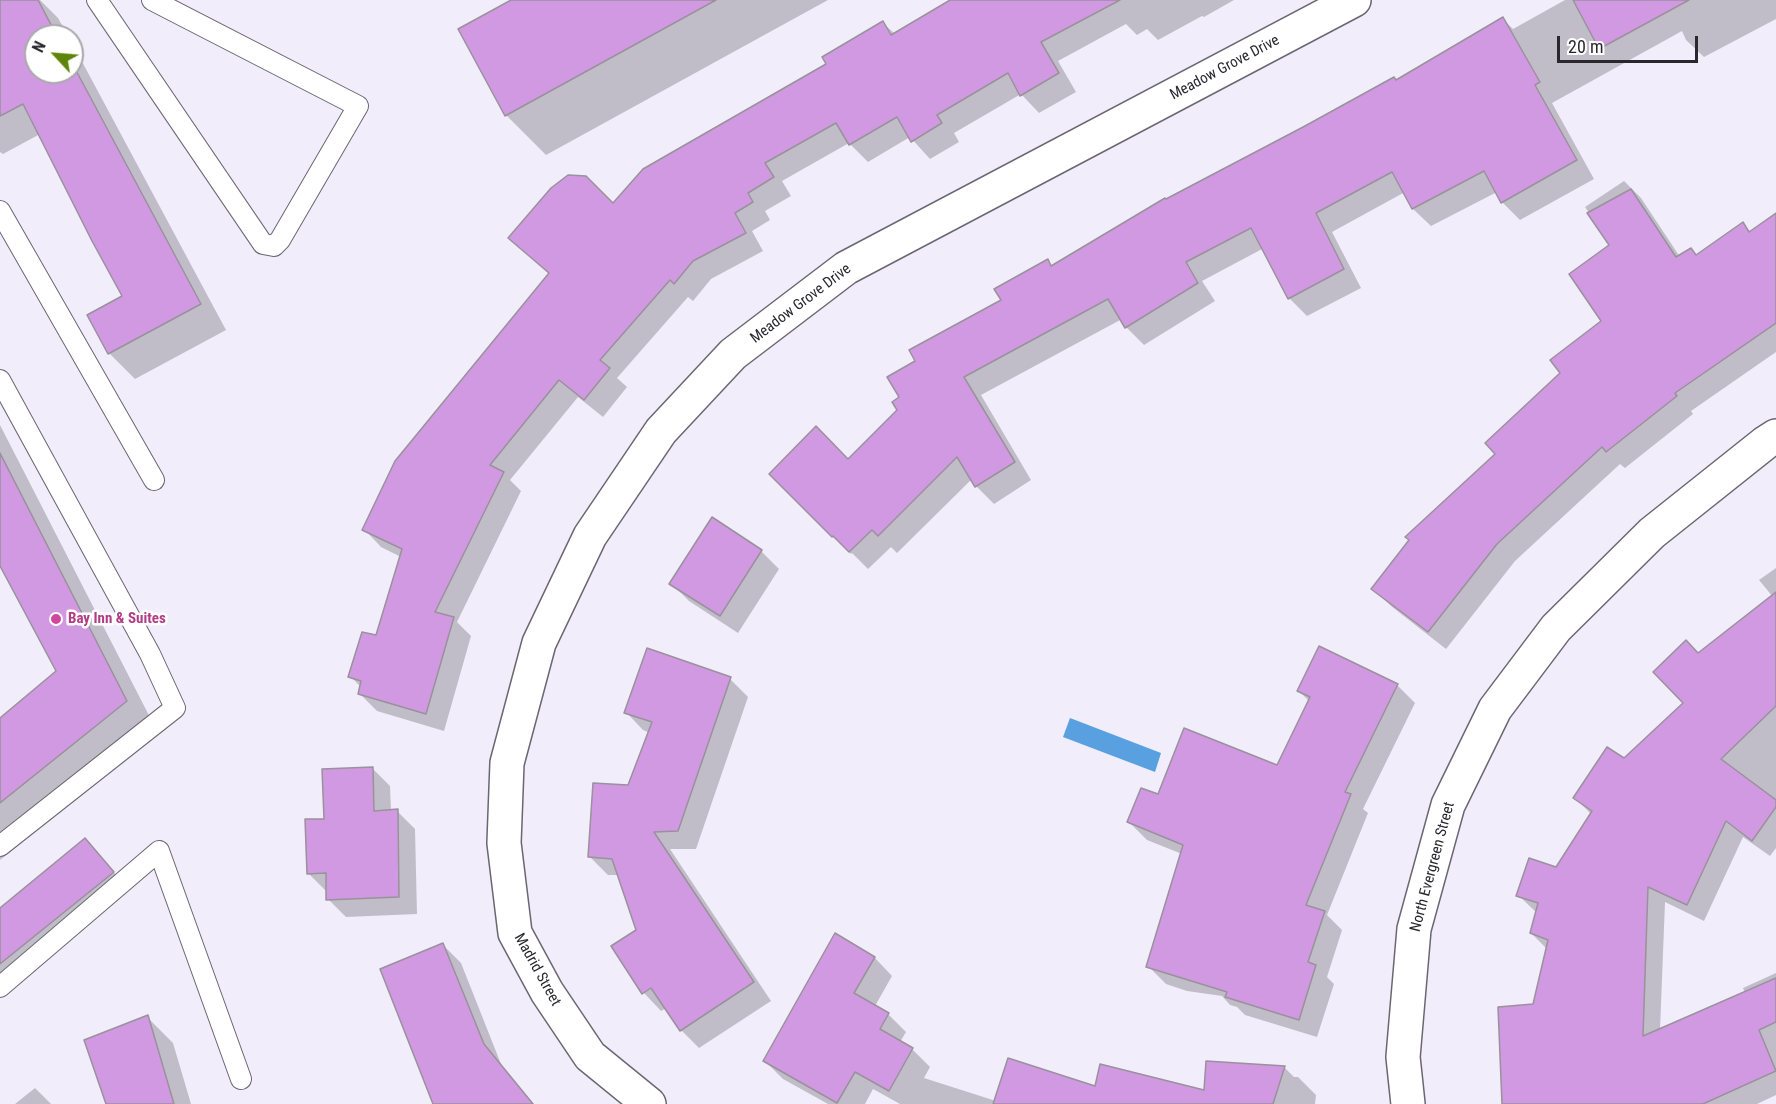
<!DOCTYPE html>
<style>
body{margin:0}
#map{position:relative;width:1776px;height:1104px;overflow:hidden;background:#f1edfa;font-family:"Roboto Condensed",sans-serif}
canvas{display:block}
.north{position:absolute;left:24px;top:24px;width:60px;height:60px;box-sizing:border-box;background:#fff;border:2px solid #a9a9ab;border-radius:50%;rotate:296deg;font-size:16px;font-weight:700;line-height:24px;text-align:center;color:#29282d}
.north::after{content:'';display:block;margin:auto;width:21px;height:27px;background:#5e850b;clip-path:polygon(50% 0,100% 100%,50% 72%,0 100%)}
.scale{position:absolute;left:1557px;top:36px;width:141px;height:27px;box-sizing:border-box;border:3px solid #29282d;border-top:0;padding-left:8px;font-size:18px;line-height:21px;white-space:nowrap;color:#29282d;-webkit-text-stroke:4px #fff;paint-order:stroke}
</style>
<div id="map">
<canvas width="1776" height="1104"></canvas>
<div class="north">N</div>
<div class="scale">20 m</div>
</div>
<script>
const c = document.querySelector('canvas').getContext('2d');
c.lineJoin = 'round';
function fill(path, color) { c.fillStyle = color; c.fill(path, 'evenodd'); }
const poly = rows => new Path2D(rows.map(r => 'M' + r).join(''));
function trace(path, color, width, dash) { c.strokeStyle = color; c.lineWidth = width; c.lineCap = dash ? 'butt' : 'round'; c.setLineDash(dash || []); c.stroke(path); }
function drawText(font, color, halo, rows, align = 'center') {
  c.font = font + ' "Roboto Condensed",sans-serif'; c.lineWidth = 5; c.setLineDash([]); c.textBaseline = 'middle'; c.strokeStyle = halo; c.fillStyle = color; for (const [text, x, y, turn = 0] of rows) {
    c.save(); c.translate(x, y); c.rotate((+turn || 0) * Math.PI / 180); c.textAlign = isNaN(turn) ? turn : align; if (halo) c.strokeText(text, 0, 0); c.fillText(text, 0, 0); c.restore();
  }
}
fill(poly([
 [1070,718,1161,753,1155,772,1063,737]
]), '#58a0df');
fill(poly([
 [0,0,40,0,58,18,68,36,36,36,36,72,72,72,72,43,226,330,135,379,109,353,89,315,124,297,40,134,3,154,0,152],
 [514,0,828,0,546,155,506,115],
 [953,0,1234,0,1204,17,1202,16,1158,40,1147,29,1137,35,1126,24,1058,61,1076,92,1039,113,1021,94,954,133,959,142,930,159,910,137,868,162,849,143,782,181,791,196,765,211,770,220,752,231,763,251,711,279,693,301,688,297,617,378,627,387,603,417,578,397,510,480,521,491,457,622,471,636,444,731,377,711,359,693,361,687,350,676,377,637,401,557,381,547,364,529,550,275,510,238,613,205,828,65,883,23,895,34],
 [1565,0,1776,0,1776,19,1704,57,1686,40,1682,31,1552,103,1594,179,1520,220,1502,202,1497,192,1431,226,1413,209,1405,192,1332,232,1361,288,1307,316,1289,298,1264,248,1202,281,1215,301,1144,345,1126,327,1122,319,981,395,1031,480,994,504,976,486,972,479,897,553,891,547,868,569,852,553,851,554,771,474,848,461,899,410,901,398,917,361,1003,301,1048,261,1053,267,1396,82,1503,19,1513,29],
 [1624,181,1641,198,1680,257,1697,256,1742,224,1751,232,1776,215,1776,352,1691,411,1693,414,1625,468,1620,464,1515,561,1446,649,1391,606,1373,588,1497,454,1603,321,1611,245,1585,207],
 [0,425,158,733,0,860,0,719,58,672,0,563],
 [761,551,779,569,738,633,689,601,671,583],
 [1776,568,1776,848,1770,856,1743,837,1704,921,1665,902,1660,1030,1745,993,1743,988,1776,973,1776,1095,1757,1104,1504,1104,1534,1006,1547,949,1531,933,1537,913,1518,895,1556,868,1592,815,1575,798,1624,760,1685,703,1698,654,1773,597,1759,580],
 [730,679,748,697,696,849,670,849,771,1001,699,1048,681,1030,666,1008,661,1011,644,993,638,930,619,875,608,875,590,857,629,787,650,733,643,730,626,712],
 [1397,685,1415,703,1363,809,1368,813,1327,915,1342,930,1327,977,1334,984,1317,1037,1245,1015,1237,1007,1230,1005,1222,996,1187,991,1166,984,1148,966,1182,854,1147,840,1129,822,1158,796,1277,767,1309,701,1299,691],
 [372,768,390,786,391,811,397,811,415,829,417,914,346,917,328,899,326,891,308,873,326,820],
 [94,849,122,882,0,979,0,910],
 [836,936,875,958,892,976,875,1006,888,1014,906,1032,900,1042,912,1049,930,1067,924,1078,996,1101,1096,1087,1175,1104,900,1104,873,1089,865,1104,828,1104,783,1079,765,1061],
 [443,945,461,963,501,1064,534,1104,435,1104],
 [147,1017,173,1043,191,1104,108,1104],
 [1284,1067,1294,1077,1298,1077,1316,1095,1315,1104,1205,1104],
 [35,1088,51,1104,15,1104]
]), '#0003');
const building = poly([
 [0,0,38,0,57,36,36,36,36,72,72,72,72,63,201,304,108,354,87,315,122,296,92,241,23,104,0,116,0,0],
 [511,0,716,0,505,116,458,29,511,0],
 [950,0,1120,0,1041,42,1059,73,1020,96,1008,73,937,115,942,123,911,142,897,117,849,145,836,123,765,163,774,177,748,193,753,202,735,213,746,233,693,261,674,284,670,280,600,360,610,368,584,400,559,380,490,465,504,472,435,612,454,617,426,714,358,694,361,681,348,677,362,632,376,635,402,549,362,530,395,461,549,273,508,238,551,188,568,175,586,176,613,203,643,169,826,64,822,57,883,21,891,35,950,0],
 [1573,0,1689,0,1599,49,1573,0],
 [1503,17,1540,82,1535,85,1577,160,1501,203,1484,171,1412,209,1392,172,1316,213,1344,269,1288,299,1251,228,1186,262,1198,283,1125,328,1108,299,964,377,1015,462,975,487,957,457,878,536,872,530,849,552,833,536,832,537,769,474,816,426,848,459,897,410,892,402,899,397,887,377,915,361,909,350,1001,300,994,289,1048,259,1051,266,1165,198,1166,199,1305,126,1394,77,1396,80,1503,17],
 [1631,189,1676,257,1691,248,1696,255,1743,222,1749,232,1776,213,1776,323,1675,393,1677,396,1606,452,1602,447,1497,544,1428,632,1371,589,1409,540,1405,537,1495,454,1485,443,1560,373,1550,360,1601,321,1569,274,1609,245,1587,213,1631,189],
 [0,453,127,701,0,803,0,718,56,671,0,566,0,453],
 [712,517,762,550,720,616,669,584,712,517],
 [1776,592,1776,706,1721,759,1776,800,1776,807,1752,841,1726,821,1687,905,1648,887,1643,1036,1776,978,1776,1022,1759,1030,1776,1071,1703,1104,1502,1104,1498,1007,1533,1004,1548,940,1530,933,1538,903,1516,896,1529,858,1556,867,1592,811,1573,798,1607,747,1624,758,1683,703,1653,672,1686,640,1698,653,1776,592],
 [1319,646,1398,684,1345,792,1351,794,1306,905,1325,911,1308,962,1316,965,1299,1020,1225,997,1227,992,1146,967,1183,845,1127,822,1141,788,1158,794,1184,728,1277,765,1310,697,1297,691,1319,646],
 [647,648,731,677,678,831,654,832,754,982,680,1031,651,988,642,994,611,946,636,930,612,859,588,857,593,783,628,785,652,722,624,713,647,648],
 [373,767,374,811,398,809,399,897,326,900,326,873,307,874,305,819,324,819,322,769,373,767],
 [85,838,114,872,0,964,0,908,85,838],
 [835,933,875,957,854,993,889,1013,880,1029,913,1048,889,1091,855,1072,837,1103,763,1061,835,933],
 [443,943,484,1044,533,1104,433,1104,380,969,443,943],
 [148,1015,174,1104,106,1104,84,1040,148,1015],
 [1008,1058,1095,1086,1100,1064,1204,1090,1206,1061,1285,1066,1273,1104,993,1104,1008,1058]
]);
fill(building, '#d199e2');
trace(building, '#99919b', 1.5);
const service = poly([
 [97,0,263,244,274,246,280,240,358,106,152,0],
 [0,211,154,480],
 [0,380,150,654,175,708,0,846],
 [0,987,159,851,241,1079]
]);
const minor = poly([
 [649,1104,590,1056,547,992,515,933,504,843,507,763,539,643,590,536,661,431,733,354,846,268,1354,0],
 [1408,1104,1403,1057,1414,929,1448,805,1495,709,1556,628,1652,533,1765,443,1776,436]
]);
trace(service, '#6a6772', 22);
trace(minor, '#6a6772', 36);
trace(service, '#fff', 20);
trace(minor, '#fff', 33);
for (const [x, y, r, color] of [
 [56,619,6,"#d1479c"]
]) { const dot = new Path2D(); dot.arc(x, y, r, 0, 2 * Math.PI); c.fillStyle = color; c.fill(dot); trace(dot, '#fff', 2); }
drawText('15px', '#29282d', '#fff', [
 ["Meadow Grove Drive",1225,68,-28],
 ["Meadow Grove Drive",801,304,-37],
 ["North Evergreen Street",1433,867,-75],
 ["Madrid Street",537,970,61]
]);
drawText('bold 15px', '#b23c85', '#fff', [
 ["Bay Inn & Suites",68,619]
], 'left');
</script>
